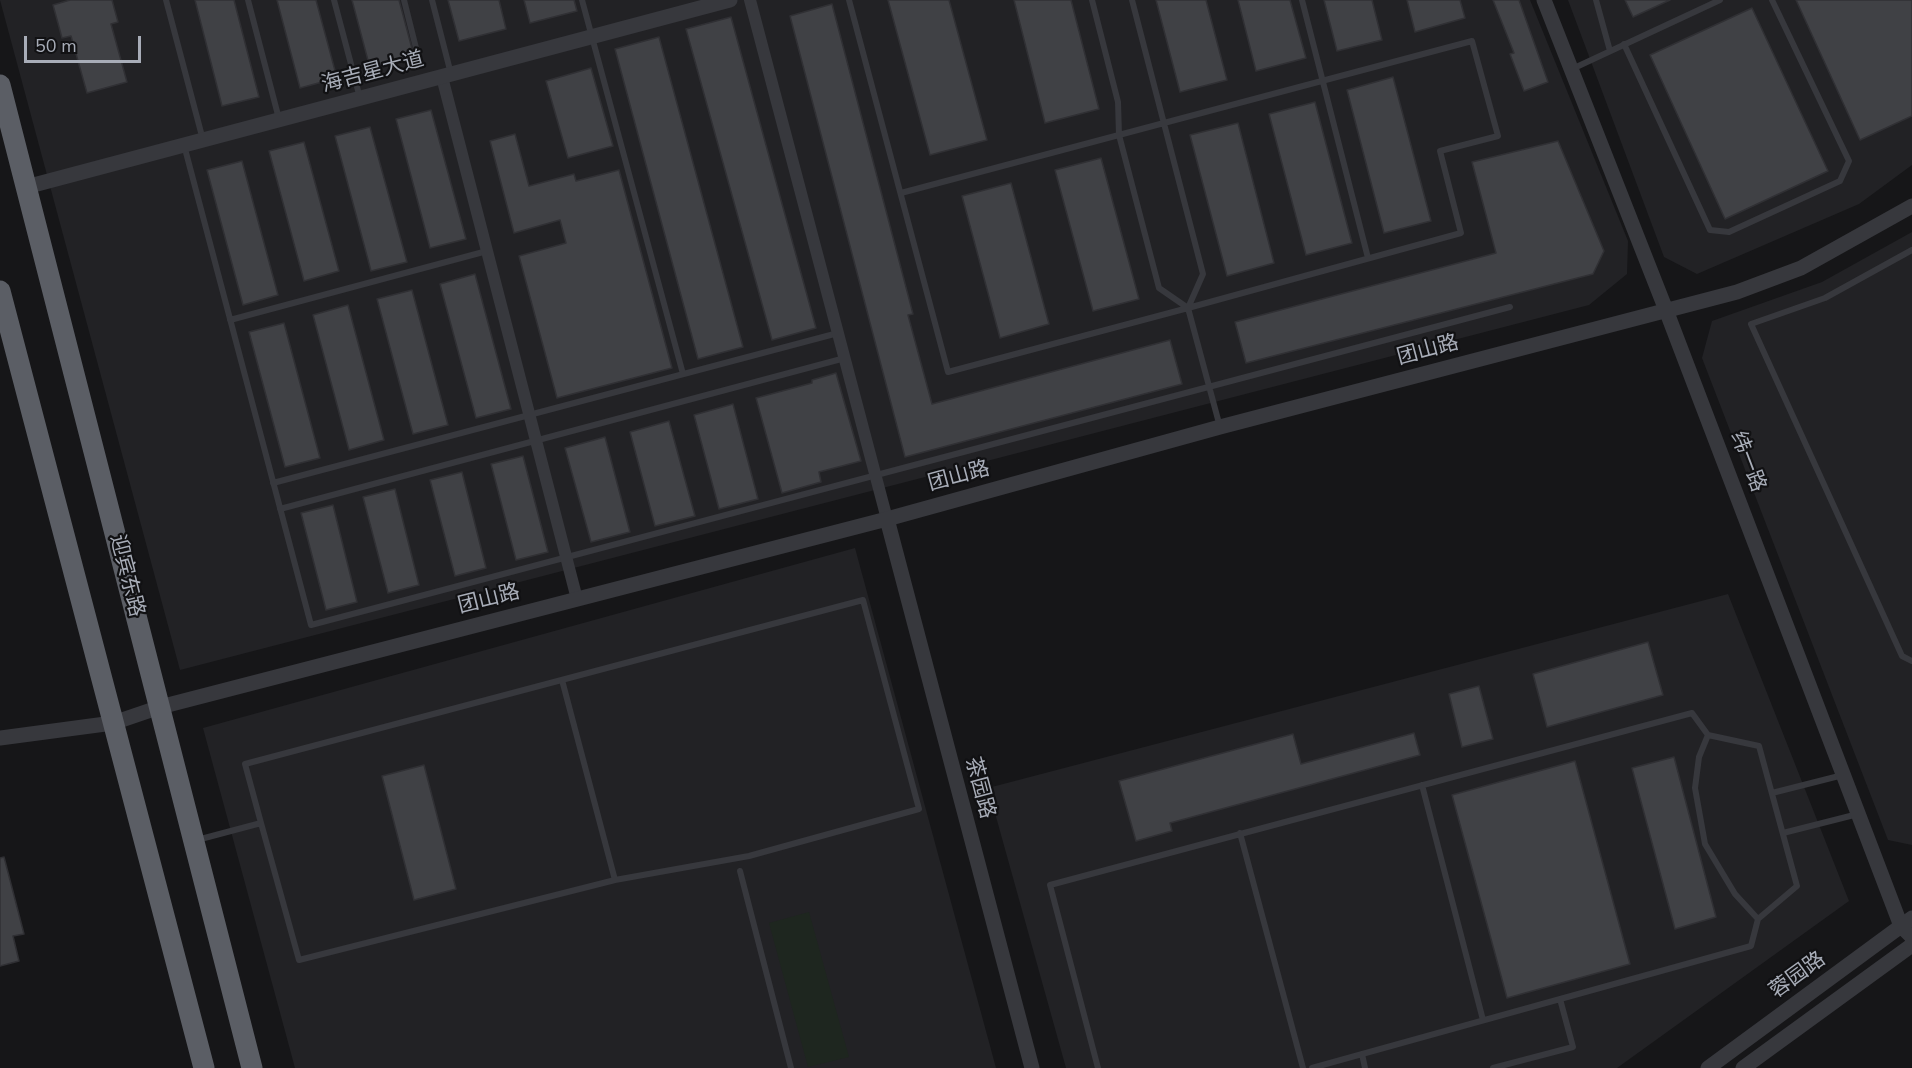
<!DOCTYPE html>
<meta charset="utf-8">
<style>
body{margin:0}
#map{position:relative;width:1912px;height:1068px;overflow:hidden;background:#161618;font-family:"Nunito Sans",sans-serif}
canvas{display:block}
.scale{position:absolute;left:24px;top:36px;width:117px;height:27px;box-sizing:border-box;border:3px solid #a8adb8;border-top:0;padding-left:8px;font-size:18px;line-height:21px;white-space:nowrap;color:#a8adb8;-webkit-text-stroke:4px #111113;paint-order:stroke}
</style>
<div id="map">
<canvas width="1912" height="1068"></canvas>
<div class="scale">50 m</div>
</div>
<script>
const c = document.querySelector('canvas').getContext('2d');
c.lineJoin = 'round';
function fill(path, color) { c.fillStyle = color; c.fill(path, 'evenodd'); }
const poly = rows => new Path2D(rows.map(r => 'M' + r).join(''));
function trace(path, color, width, dash) { c.strokeStyle = color; c.lineWidth = width; c.lineCap = dash ? 'butt' : 'round'; c.setLineDash(dash || []); c.stroke(path); }
function drawText(font, color, halo, rows, align = 'center') {
  c.font = font + ' "Nunito Sans","Noto Sans SC",sans-serif'; c.lineWidth = 4.5; c.setLineDash([]); c.textBaseline = 'middle'; c.strokeStyle = halo; c.fillStyle = color; for (const [text, x, y, turn = 0] of rows) {
    c.save(); c.translate(x, y); c.rotate((+turn || 0) * Math.PI / 180); c.textAlign = isNaN(turn) ? turn : align; if (halo) c.strokeText(text, 0, 0); c.fillText(text, 0, 0); c.restore();
  }
}
fill(poly([
 [0,0,1530,0,1628,241,1627,274,1589,305,180,670],
 [1568,0,1912,0,1912,165,1859,204,1697,274,1664,257],
 [1912,232,1912,845,1888,840,1702,358,1712,321,1822,282],
 [855,548,996,1068,295,1068,203,728],
 [1728,594,1849,901,1617,1068,1066,1068,988,788]
]), '#222225');
fill(poly([
 [809,912,849,1057,808,1067,769,923]
]), '#1e261f');
const building = poly([
 [70,0,112,0,118,22,111,24,127,82,87,93,71,36,62,38,53,5,70,0],
 [195,0,234,0,259,97,222,106,195,0],
 [277,0,316,0,337,78,300,88,277,0],
 [352,0,399,0,414,56,370,68,352,0],
 [448,0,499,0,506,29,459,41,448,0],
 [524,0,574,0,577,11,530,23,524,0],
 [888,0,949,0,987,140,930,155,888,0],
 [1014,0,1071,0,1099,109,1045,123,1014,0],
 [1156,0,1206,0,1227,80,1180,92,1156,0],
 [1238,0,1290,0,1306,58,1256,71,1238,0],
 [1324,0,1372,0,1382,40,1337,51,1324,0],
 [1407,0,1460,0,1465,18,1415,32,1407,0],
 [1493,0,1519,0,1548,82,1524,91,1510,54,1514,53,1493,0],
 [1625,0,1670,0,1633,17,1625,0],
 [1796,0,1912,0,1912,116,1860,140,1796,0],
 [832,4,913,314,908,315,932,404,1170,340,1182,384,905,457,790,16,832,4],
 [1752,8,1828,171,1725,219,1650,55,1752,8],
 [731,17,816,328,772,340,686,29,731,17],
 [659,37,743,347,698,359,615,49,659,37],
 [591,68,613,146,568,158,546,81,591,68],
 [1393,77,1431,221,1384,233,1347,90,1393,77],
 [1315,102,1352,243,1306,255,1269,114,1315,102],
 [431,110,466,239,430,248,396,119,431,110],
 [1238,123,1274,263,1227,276,1190,135,1238,123],
 [370,127,407,262,371,271,335,136,370,127],
 [515,134,529,186,574,174,576,181,619,170,672,368,557,398,519,256,566,243,560,220,514,233,490,141,515,134],
 [1558,141,1604,251,1593,274,1246,363,1235,322,1496,253,1472,162,1558,141],
 [304,142,339,271,304,281,269,151,304,142],
 [1101,158,1139,299,1093,311,1055,170,1101,158],
 [242,161,278,295,243,305,207,170,242,161],
 [1011,183,1049,324,1000,338,962,196,1011,183],
 [475,274,511,409,476,418,440,284,475,274],
 [412,290,448,425,413,434,377,299,412,290],
 [348,305,384,440,349,450,313,315,348,305],
 [284,323,320,458,285,467,249,332,284,323],
 [836,373,861,461,819,472,821,482,782,493,756,398,812,383,812,380,836,373],
 [733,404,758,499,719,509,694,415,733,404],
 [669,421,695,516,655,526,630,432,669,421],
 [605,437,630,532,591,542,565,448,605,437],
 [523,456,548,552,516,560,491,464,523,456],
 [462,472,486,568,455,576,430,480,462,472],
 [395,489,419,585,388,593,363,497,395,489],
 [333,505,357,602,326,610,301,513,333,505],
 [1648,642,1663,695,1547,727,1533,674,1648,642],
 [1479,686,1493,739,1462,747,1449,694,1479,686],
 [1414,733,1420,755,1170,823,1172,831,1136,841,1119,781,1293,734,1301,764,1414,733],
 [1674,757,1716,917,1675,929,1632,768,1674,757],
 [1575,761,1630,964,1507,998,1452,795,1575,761],
 [424,765,456,889,414,900,382,776,424,765],
 [4,857,24,934,13,936,19,961,0,966,0,858,4,857]
]);
fill(building, '#404145');
trace(building, '#303034', 1.5);
trace(poly([
 [166,0,203,140],
 [248,0,279,119],
 [334,0,360,98],
 [404,0,417,52],
 [432,0,451,74],
 [582,0,683,374],
 [849,0,948,372,1188,308,1220,427],
 [1092,0,1118,102,1119,135,1159,288,1188,308],
 [1132,0,1203,274,1188,308],
 [1302,0,1368,258],
 [1596,0,1610,51],
 [1624,44,1710,230,1729,232,1840,181,1849,161,1772,0],
 [1572,69,1720,0],
 [184,145,311,625,1510,307],
 [901,193,1472,41,1498,136,1440,151,1461,233,1188,308],
 [1912,250,1825,298,1751,324,1902,656,1912,661],
 [230,320,487,251],
 [273,483,838,333],
 [280,509,845,358],
 [1422,785,1483,1020],
 [1772,793,1843,775],
 [261,823,299,960,615,880],
 [1240,833,1303,1068],
 [1783,833,1858,814],
 [197,840,261,823,245,764,863,600,919,809,749,856,615,880,562,680],
 [740,871,791,1068],
 [1362,1054,1365,1068],
 [1098,1068,1050,885,1692,713,1708,735],
 [1312,1068,1751,946,1758,919,1797,886,1759,746,1708,735,1699,757,1695,788,1705,844,1735,894,1758,919],
 [1493,1068,1573,1047,1560,999]
]), '#37383d', 6);
trace(poly([
 [750,0,887,519],
 [442,77,577,599]
]), '#37383d', 12);
trace(poly([
 [1544,0,1666,310,1901,926,1912,937],
 [26,187,730,0],
 [887,519,1032,1068],
 [0,738,113,723,160,707,887,519,1220,427,1737,292,1801,268,1912,206],
 [1708,1068,1912,918],
 [1743,1068,1912,945]
]), '#37383d', 15);
trace(poly([
 [0,85,252,1068],
 [0,291,204,1068]
]), '#5b5e65', 21);
drawText('21px', '#a8adb8', '#111113', [
 ["海吉星大道",373,73,-15],
 ["团山路",1428,351,-15],
 ["纬一路",1747,462,69],
 ["团山路",959,477,-15],
 ["迎宾东路",126,576,76],
 ["团山路",489,600,-14],
 ["茶园路",979,788,75],
 ["蓉园路",1798,976,-36]
]);
</script>
